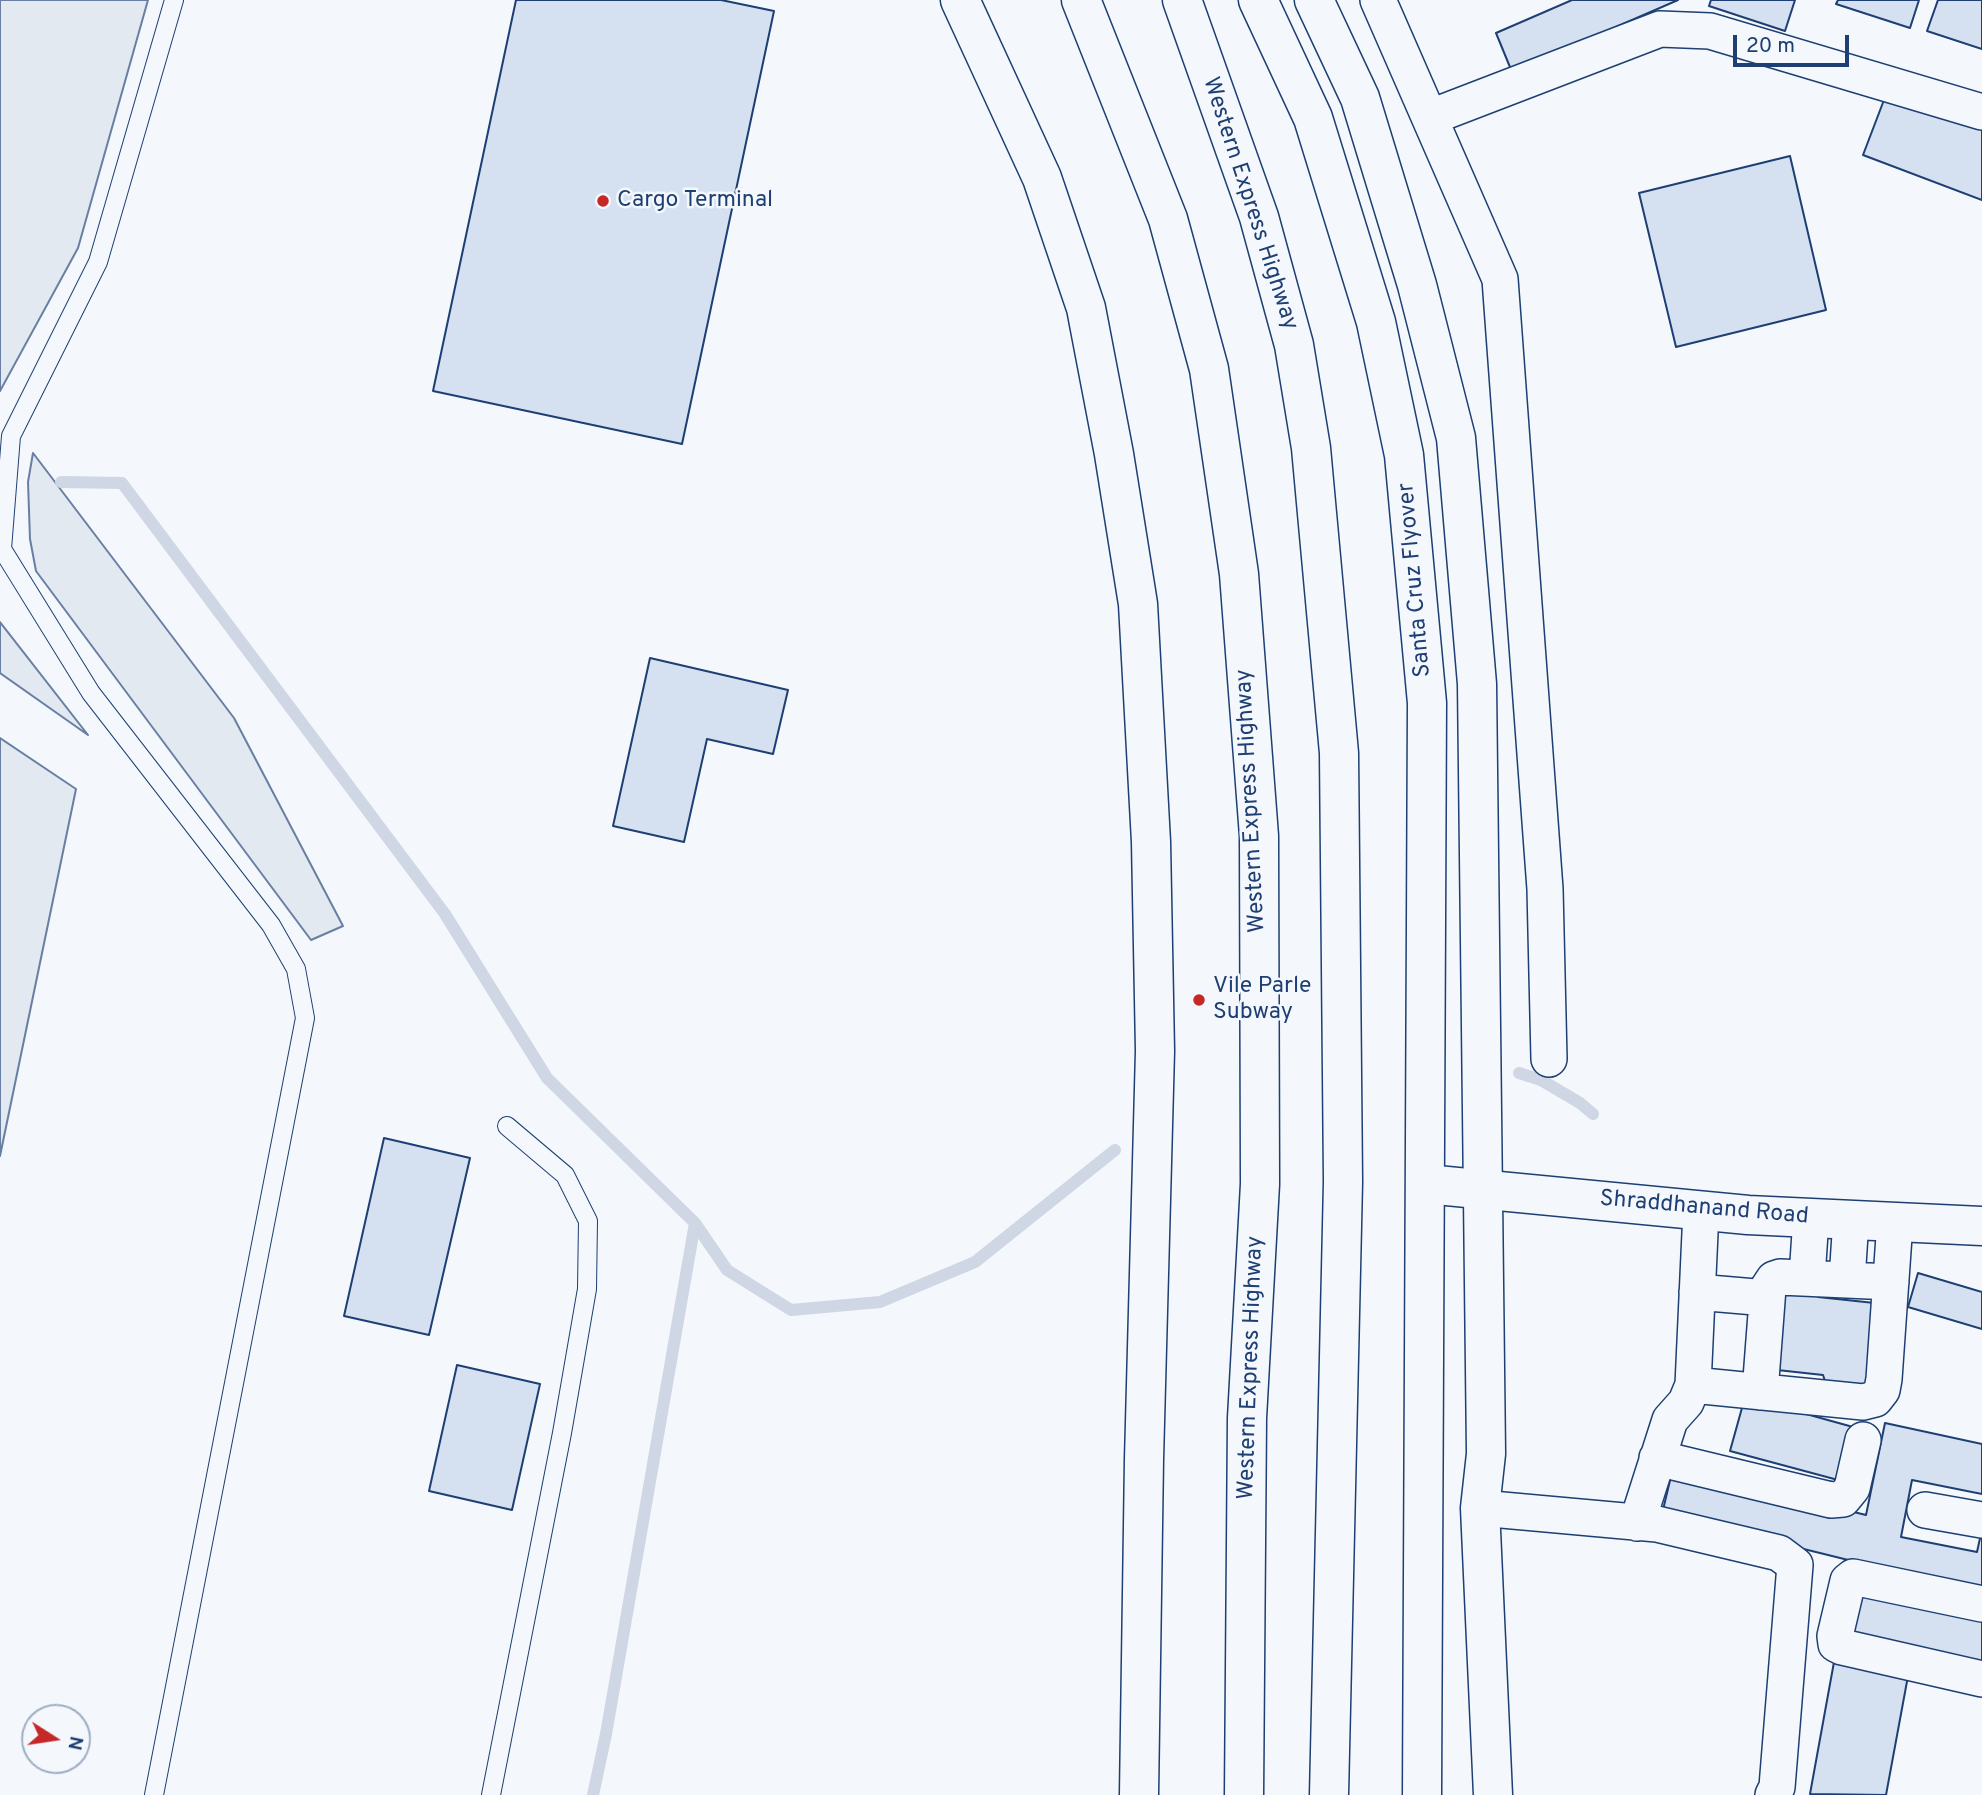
<!DOCTYPE html>
<style>
body{margin:0}
#map{position:relative;width:1982px;height:1795px;overflow:hidden;background:#f4f7fb;font-family:Overpass,sans-serif}
canvas{display:block}
.north{position:absolute;left:21px;top:1704px;width:70px;height:70px;box-sizing:border-box;background:#f4f7fb;border:2px solid #9eadc5;border-radius:50%;rotate:102deg;font-size:19px;font-weight:700;line-height:28px;text-align:center;color:#1d3f73}
.north::after{content:'';display:block;margin:auto;width:24px;height:32px;background:#c62828;clip-path:polygon(50% 0,100% 100%,50% 72%,0 100%)}
.scale{position:absolute;left:1733px;top:35px;width:116px;height:32px;box-sizing:border-box;border:4px solid #1d3f73;border-top:0;padding-left:9px;font-size:21px;line-height:24px;white-space:nowrap;color:#1d3f73;-webkit-text-stroke:5px #f4f7fb;paint-order:stroke}
</style>
<div id="map">
<canvas width="1982" height="1795"></canvas>
<div class="north">N</div>
<div class="scale">20 m</div>
</div>
<script>
const c = document.querySelector('canvas').getContext('2d');
c.lineJoin = 'round';
function fill(path, color) { c.fillStyle = color; c.fill(path, 'evenodd'); }
const poly = rows => new Path2D(rows.map(r => 'M' + r).join(''));
function trace(path, color, width, dash) { c.strokeStyle = color; c.lineWidth = width; c.lineCap = dash ? 'butt' : 'round'; c.setLineDash(dash || []); c.stroke(path); }
function drawText(font, color, halo, rows, align = 'center') {
  c.font = font + ' Overpass,sans-serif'; c.lineWidth = 5; c.setLineDash([]); c.textBaseline = 'middle'; c.strokeStyle = halo; c.fillStyle = color; for (const [text, x, y, turn = 0] of rows) {
    c.save(); c.translate(x, y); c.rotate((+turn || 0) * Math.PI / 180); c.textAlign = isNaN(turn) ? turn : align; if (halo) c.strokeText(text, 0, 0); c.fillText(text, 0, 0); c.restore();
  }
}
const green = poly([
 [0,0,148,0,78,248,0,391,0,0],
 [33,453,234,718,343,926,311,940,36,571,30,539,28,482,33,453],
 [0,622,88,735,0,673,0,622],
 [0,738,76,789,0,1156,0,738]
]);
fill(green, '#e3e9f0');
trace(green, '#687fa3', 2);
trace(poly([
 [61,482,122,483,445,914,547,1078,695,1223,727,1270,791,1310,880,1302,975,1262,1115,1150],
 [1519,1073,1541,1080,1580,1103,1593,1114],
 [593,1795,606,1734,695,1223]
]), '#cfd7e4', 12);
const building = poly([
 [516,0,721,0,774,11,682,444,433,391,516,0],
 [1572,0,1678,0,1512,72,1496,33,1572,0],
 [1711,0,1795,0,1785,31,1709,6,1711,0],
 [1838,0,1919,0,1910,28,1836,4,1838,0],
 [1938,0,1982,0,1982,49,1927,31,1938,0],
 [1887,92,1982,127,1982,200,1863,155,1887,92],
 [1790,156,1826,310,1676,347,1639,193,1790,156],
 [650,658,788,690,773,754,707,739,684,842,613,826,650,658],
 [384,1138,470,1158,429,1335,344,1316,384,1138],
 [1918,1273,1982,1292,1982,1329,1908,1307,1918,1273],
 [1776,1286,1818,1289,1818,1297,1884,1304,1876,1388,1826,1384,1823,1375,1768,1369,1776,1286],
 [457,1365,540,1384,512,1510,429,1491,457,1365],
 [1745,1397,1853,1427,1838,1480,1730,1451,1745,1397],
 [1885,1423,1982,1444,1982,1494,1912,1480,1901,1537,1977,1552,1982,1529,1982,1593,1662,1514,1673,1468,1866,1515,1885,1423],
 [1857,1583,1982,1615,1982,1676,1843,1641,1857,1583],
 [1834,1662,1908,1676,1886,1795,1810,1794,1834,1662]
]);
fill(building, '#d5e0f0');
trace(building, '#1d3f73', 2);
const service = poly([
 [154,1795,305,1018,296,969,271,925,91,693,2,549,11,436,98,262,174,0],
 [491,1795,562,1433,587,1289,588,1221,565,1175,507,1126]
]);
const minor = poly([
 [1378,0,1500,279,1545,889,1549,1059],
 [1431,117,1660,29,1710,31,1982,112],
 [1807,1277,1811,1218],
 [1847,1280,1851,1219],
 [1697,1292,1767,1298],
 [1693,1385,1863,1402,1875,1399,1882,1390,1884,1379,1895,1222],
 [1760,1392,1768,1288,1774,1279,1780,1277,1891,1282],
 [1657,1458,1831,1500,1843,1499,1852,1488,1863,1440],
 [1480,1508,1657,1524,1779,1553,1795,1565,1777,1787,1773,1795],
 [1925,1510,1982,1520],
 [1637,1523,1670,1420,1686,1402,1693,1385,1701,1211],
 [1982,1604,1853,1577,1848,1581,1835,1636,1836,1644,1842,1647,1982,1679]
]);
const tertiary = poly([
 [960,0,1042,178,1086,308,1114,454,1138,604,1151,842,1155,1051,1144,1459,1139,1795],
 [1426,1184,1748,1215,1982,1226]
]);
const primary = poly([
 [1258,0,1313,118,1376,322,1404,455,1427,703,1422,1795],
 [1314,0,1360,98,1417,285,1456,438,1477,684,1486,1454,1480,1508,1493,1795]
]);
const motorway = poly([
 [1081,0,1168,219,1209,369,1239,574,1259,836,1260,1184,1247,1418,1244,1795],
 [1182,0,1259,217,1294,345,1311,448,1339,753,1343,1182,1329,1795]
]);
trace(service, '#1d3f73', 20);
trace(minor, '#1d3f73', 38);
trace(tertiary, '#1d3f73', 41);
trace(primary, '#1d3f73', 41);
trace(motorway, '#1d3f73', 41);
trace(service, '#f4f7fb', 18);
trace(minor, '#f4f7fb', 35);
trace(tertiary, '#f4f7fb', 38);
trace(primary, '#f4f7fb', 38);
trace(motorway, '#f4f7fb', 38);
for (const [x, y, r, color] of [
 [603,201,7,"#c62828"],
 [1199,1000,7,"#c62828"]
]) { const dot = new Path2D(); dot.arc(x, y, r, 0, 2 * Math.PI); c.fillStyle = color; c.fill(dot); trace(dot, '#f4f7fb', 2.5); }
drawText('23px', '#1d3f73', '#f4f7fb', [
 ["Cargo Terminal",617,201],
 ["Vile Parle",1213,987],
 ["Subway",1213,1013]
], 'left');
drawText('23px', '#1d3f73', '#f4f7fb', [
 ["Western Express Highway",1249,204,72],
 ["Santa Cruz Flyover",1416,580,-95],
 ["Western Express Highway",1252,801,-93],
 ["Shraddhanand Road",1704,1209,5],
 ["Western Express Highway",1252,1368,-88]
]);
</script>
